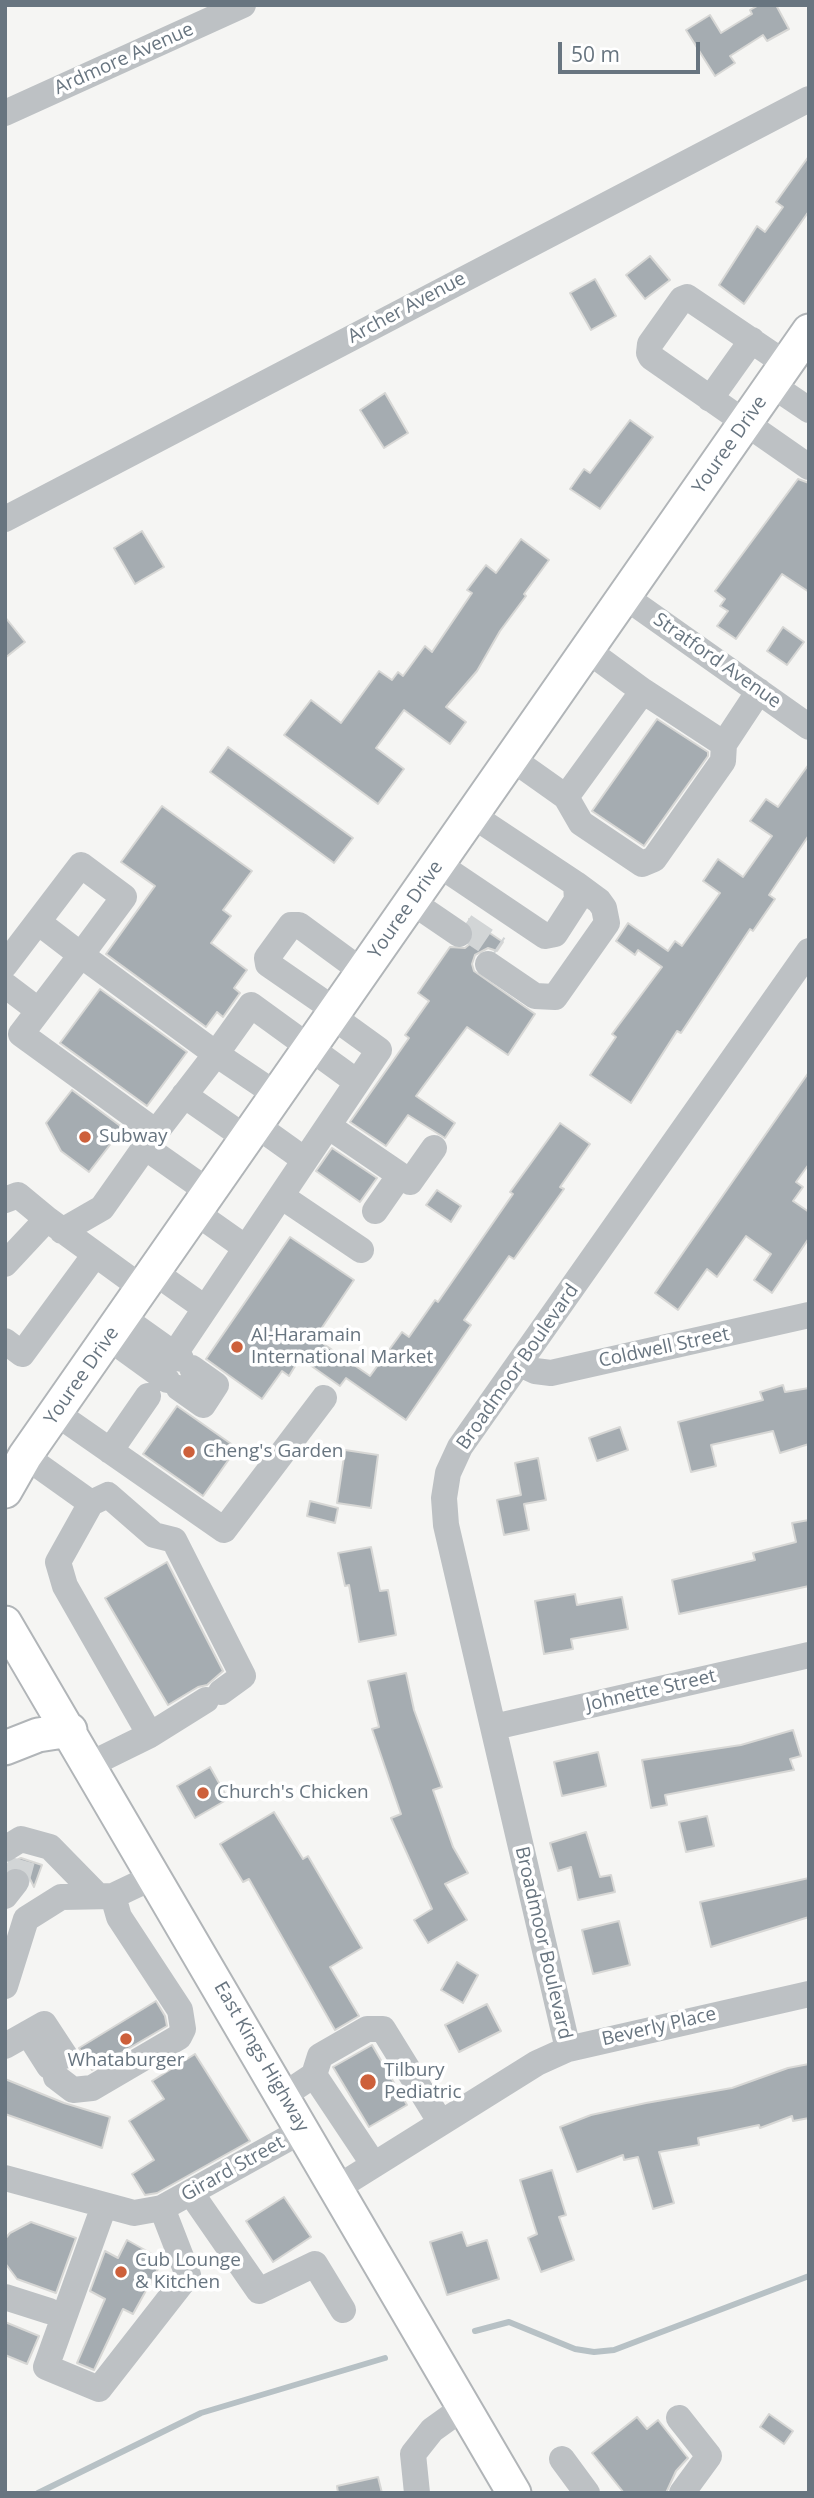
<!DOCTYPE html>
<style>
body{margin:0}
#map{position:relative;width:814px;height:2498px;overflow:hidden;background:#f5f5f3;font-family:"Open Sans",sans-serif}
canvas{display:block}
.frame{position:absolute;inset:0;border:7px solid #687580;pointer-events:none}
.scale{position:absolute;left:558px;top:42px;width:142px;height:32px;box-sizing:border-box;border:4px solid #687580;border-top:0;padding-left:9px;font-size:21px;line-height:24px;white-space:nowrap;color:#687580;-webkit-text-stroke:5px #fff;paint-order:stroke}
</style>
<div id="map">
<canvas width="814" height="2498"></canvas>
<div class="frame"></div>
<div class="scale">50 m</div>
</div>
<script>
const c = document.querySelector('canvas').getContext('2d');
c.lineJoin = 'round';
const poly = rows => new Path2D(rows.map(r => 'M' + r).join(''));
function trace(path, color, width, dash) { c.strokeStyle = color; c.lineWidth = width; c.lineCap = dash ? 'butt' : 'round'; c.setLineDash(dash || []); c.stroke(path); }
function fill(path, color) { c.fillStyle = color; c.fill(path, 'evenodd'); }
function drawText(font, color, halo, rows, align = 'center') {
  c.font = font + ' "Open Sans",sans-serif'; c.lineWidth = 7; c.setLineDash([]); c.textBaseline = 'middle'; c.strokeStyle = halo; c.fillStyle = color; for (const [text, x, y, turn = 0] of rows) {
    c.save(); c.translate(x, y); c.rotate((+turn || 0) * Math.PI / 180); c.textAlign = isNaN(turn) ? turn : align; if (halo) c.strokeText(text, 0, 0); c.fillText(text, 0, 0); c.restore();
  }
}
trace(poly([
 [475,2331,509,2322,575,2349,594,2352,614,2350,809,2276],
 [38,2493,201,2413,385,2358]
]), '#b7c1c5', 6);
const building = poly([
 [759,5,776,5,789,29,767,41,763,35,730,56,735,63,715,76,686,30,710,15,721,33,752,14,750,10,759,5],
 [809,156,809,211,744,304,719,285,757,226,765,232,783,207,776,202,809,156],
 [650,256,670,280,645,299,626,275,650,256],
 [595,279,616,316,591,330,570,293,595,279],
 [385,393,408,433,384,448,360,410,385,393],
 [630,420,653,437,600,509,570,489,584,469,590,473,630,420],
 [798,479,809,483,809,592,782,574,736,639,717,626,728,611,720,606,725,599,715,591,798,479],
 [142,531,164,567,135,584,114,548,142,531],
 [521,539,549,560,524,594,526,596,500,631,477,671,446,707,466,722,450,744,404,710,376,748,404,769,378,804,284,735,311,700,341,723,379,671,392,680,398,672,403,676,425,646,432,652,472,593,467,590,486,565,496,573,521,539],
 [5,617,25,642,5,658,5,617],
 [783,627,804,642,787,665,767,651,783,627],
 [657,719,708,752,708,756,644,846,592,811,657,719],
 [228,747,353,838,334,863,210,772,228,747],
 [809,764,809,835,769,895,775,899,753,931,750,929,681,1033,677,1031,631,1103,590,1075,616,1037,612,1034,662,967,638,950,635,955,616,941,628,923,668,951,675,941,682,946,720,893,703,881,718,859,743,877,772,836,750,821,766,799,778,807,809,764],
 [162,806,252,871,223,910,231,916,211,943,247,970,234,988,240,993,223,1017,217,1012,206,1027,106,954,155,886,121,862,162,806],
 [469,919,503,942,497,951,488,948,475,955,472,964,474,971,535,1014,508,1055,467,1027,416,1096,455,1123,445,1138,408,1115,386,1146,350,1122,409,1038,405,1035,429,1001,418,993,450,947,465,948,472,942,475,934,469,919],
 [100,989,187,1052,147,1106,60,1043,100,989],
 [809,1072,809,1164,796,1182,803,1187,793,1201,809,1212,809,1238,772,1293,754,1280,771,1254,746,1236,717,1277,707,1269,678,1310,655,1293,809,1072],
 [72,1090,123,1128,89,1172,61,1151,46,1123,72,1090],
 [560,1123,590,1144,560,1187,564,1189,514,1259,509,1256,464,1320,471,1325,406,1420,346,1378,340,1386,300,1358,289,1376,282,1371,262,1399,206,1359,290,1237,354,1280,315,1338,370,1376,402,1332,409,1337,435,1300,438,1302,513,1194,510,1192,560,1123],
 [332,1148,377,1178,360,1202,316,1171,332,1148],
 [437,1190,461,1206,451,1222,426,1205,437,1190],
 [783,1385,785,1392,809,1388,809,1444,780,1453,773,1431,711,1445,716,1466,691,1472,678,1422,763,1400,760,1392,783,1385],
 [177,1406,237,1448,203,1496,143,1454,177,1406],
 [620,1427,628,1450,597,1461,589,1438,620,1427],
 [345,1450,378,1455,371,1508,337,1503,345,1450],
 [538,1458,546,1500,524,1504,529,1530,504,1535,497,1500,521,1495,515,1463,538,1458],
 [310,1501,338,1508,335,1523,307,1516,310,1501],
 [809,1520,809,1586,679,1614,672,1580,755,1560,753,1553,796,1542,792,1523,809,1520],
 [371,1547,380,1591,388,1590,396,1635,359,1642,349,1585,345,1586,338,1553,371,1547],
 [167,1562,223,1671,207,1685,198,1687,168,1705,105,1598,167,1562],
 [575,1594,577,1605,622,1597,628,1629,571,1639,573,1649,544,1654,535,1601,575,1594],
 [406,1673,414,1710,442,1787,433,1790,453,1847,468,1873,445,1884,467,1920,428,1943,414,1920,432,1909,391,1818,401,1814,372,1729,379,1727,368,1681,406,1673],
 [793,1730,801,1756,790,1759,794,1770,665,1795,667,1805,651,1808,642,1760,741,1745,793,1730],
 [598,1752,606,1786,562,1796,554,1762,598,1752],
 [210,1767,228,1799,195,1818,177,1786,210,1767],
 [274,1812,303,1859,308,1856,362,1948,330,1967,359,2016,335,2030,249,1879,243,1882,220,1844,274,1812],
 [707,1816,714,1846,686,1852,679,1822,707,1816],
 [586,1832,600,1877,611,1875,615,1892,578,1900,571,1867,558,1871,550,1843,586,1832],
 [21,1858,42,1865,34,1887,25,1869,18,1866,5,1871,5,1865,21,1858],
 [809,1878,809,1917,711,1947,700,1902,809,1878],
 [619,1921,630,1965,593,1974,582,1930,619,1921],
 [457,1962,478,1975,463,2003,441,1990,457,1962],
 [156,2001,165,2016,167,2026,92,2070,79,2048,156,2001],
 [487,2004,501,2031,459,2052,445,2025,487,2004],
 [372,2045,407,2105,369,2127,333,2067,372,2045],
 [195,2054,250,2141,157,2193,145,2195,132,2174,154,2160,129,2121,164,2099,152,2081,195,2054],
 [809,2064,809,2118,793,2121,792,2116,760,2128,759,2125,698,2138,699,2145,659,2152,674,2203,653,2209,638,2157,624,2160,623,2155,577,2172,560,2127,591,2115,646,2103,732,2088,788,2068,809,2064],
 [5,2079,64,2103,110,2117,102,2148,5,2114,5,2079],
 [552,2170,566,2215,559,2217,574,2260,541,2272,528,2238,537,2234,520,2180,552,2170],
 [284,2197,311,2237,273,2262,246,2221,284,2197],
 [31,2222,76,2238,56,2293,17,2279,5,2263,5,2239,10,2233,31,2222],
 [462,2232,467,2246,487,2240,499,2279,447,2295,430,2242,462,2232],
 [127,2240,163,2260,133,2314,123,2309,94,2370,77,2363,105,2299,90,2291,105,2251,118,2258,127,2240],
 [5,2322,39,2336,27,2364,5,2355,5,2322],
 [769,2414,793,2431,784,2444,760,2427,769,2414],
 [637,2417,647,2429,658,2420,688,2458,676,2471,666,2493,624,2493,592,2453,637,2417],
 [378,2477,382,2493,338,2493,337,2486,378,2477]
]);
fill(building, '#a5acb1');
trace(building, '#d7d7d5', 2);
trace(poly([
 [464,926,498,949],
 [16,1882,22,1860]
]), '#d2d5d6', 26, [26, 13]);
const major = poly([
 [5,1491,25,1456,809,331],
 [5,1623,514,2493],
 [5,1748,38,1735,70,1730]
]);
trace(major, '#b1b5b8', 37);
trace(poly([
 [5,113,243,5],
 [786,364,687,297,682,299,650,344,649,353,651,357,809,467],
 [772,385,809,410],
 [710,399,752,340],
 [5,519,809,99],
 [624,596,809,727],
 [724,744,759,691],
 [511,758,566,797,643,691,587,650],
 [566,797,581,823,642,864,654,859,723,761,724,744,643,691],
 [438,864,545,936,555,934,577,900,576,884,472,815],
 [412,902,459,934],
 [488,964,535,996,555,997,607,923,604,908,599,901,576,884],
 [5,965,81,865,124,897,81,955,38,922],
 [5,985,38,1010],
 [336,1011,268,964,267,958,291,925,299,925,363,972],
 [184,1095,247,1139],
 [256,1125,305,1160],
 [328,1126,400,1175,375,1211],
 [156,1132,216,1054,277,1095],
 [145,1147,156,1132,21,1034,81,955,216,1054,251,1005,357,1082],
 [400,1175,410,1182,434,1148],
 [281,1196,361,1250],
 [5,1200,18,1195,47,1219],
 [195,1212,246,1248],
 [62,1231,102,1208,145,1147,209,1192],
 [5,1264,47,1219,142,1288],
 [154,1272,205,1308],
 [122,1317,181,1359],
 [109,1338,167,1380],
 [5,1341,22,1354,94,1256],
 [174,1355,379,1050,332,1016],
 [520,1364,535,1371,551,1373,809,1315],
 [179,1388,203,1405,216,1385,192,1368],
 [56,1413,224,1530,324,1398],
 [110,1451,148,1396],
 [25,1456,91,1503,108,1495,154,1535,174,1540,243,1676,221,1692],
 [91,1503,58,1562,65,1586,150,1735],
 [494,1727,809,1655],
 [91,1764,150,1735,206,1700],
 [5,1849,21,1839,50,1847,98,1896],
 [5,1896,16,1882],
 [5,1986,26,1919,61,1897,113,1896,155,1876],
 [28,2033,49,2066],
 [5,2046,44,2024,65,2056],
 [568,2049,446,1525,444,1498,448,1473,460,1447,809,951],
 [314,2075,374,2165],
 [56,2077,73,2090,92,2088,179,2037,183,2029,180,2010,119,1917,113,1896],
 [284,2095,314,2075,320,2056,367,2029,383,2029,441,2123],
 [5,2178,134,2213,162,2208,303,2130],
 [337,2188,537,2063,568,2049,809,1994],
 [191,2193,259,2291,315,2264,343,2310],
 [104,2206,46,2367,99,2389,188,2275,162,2208],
 [5,2297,49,2311],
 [679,2418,709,2456,682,2493],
 [562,2459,587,2493],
 [417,2493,413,2454,432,2430,464,2407]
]), '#bdc1c4', 26);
trace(major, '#fff', 33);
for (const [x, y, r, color] of [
 [85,1137,7,"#cd603b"],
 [237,1347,7,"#cd603b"],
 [189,1452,7,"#cd603b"],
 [203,1793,7,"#cd603b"],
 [126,2039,7,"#cd603b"],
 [368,2082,9,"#cd603b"],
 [121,2272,7,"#cd603b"]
]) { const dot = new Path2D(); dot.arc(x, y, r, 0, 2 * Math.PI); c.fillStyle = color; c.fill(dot); trace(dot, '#fff', 2.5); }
drawText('19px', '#687580', '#fff', [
 ["Ardmore Avenue",124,59,-24],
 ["Archer Avenue",407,308,-28],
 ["Youree Drive",730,445,-55],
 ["Stratford Avenue",717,661,35],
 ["Youree Drive",406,910,-55],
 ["Coldwell Street",664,1348,-12],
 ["Broadmoor Boulevard",518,1367,-55],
 ["Youree Drive",82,1376,-55],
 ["Johnette Street",651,1691,-13],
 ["Broadmoor Boulevard",543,1943,77],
 ["Beverly Place",659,2027,-13],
 ["East Kings Highway",261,2057,60],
 ["Girard Street",233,2169,-29]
]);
drawText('19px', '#687580', '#fff', [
 ["Subway",99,1137],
 ["Al-Haramain",251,1336],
 ["International Market",251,1358],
 ["Cheng's Garden",203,1452],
 ["Church's Chicken",217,1793],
 ["Whataburger",126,2061,"center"],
 ["Tilbury",384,2071],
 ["Pediatric",384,2093],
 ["Cub Lounge",135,2261],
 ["& Kitchen",135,2283]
], 'left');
</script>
